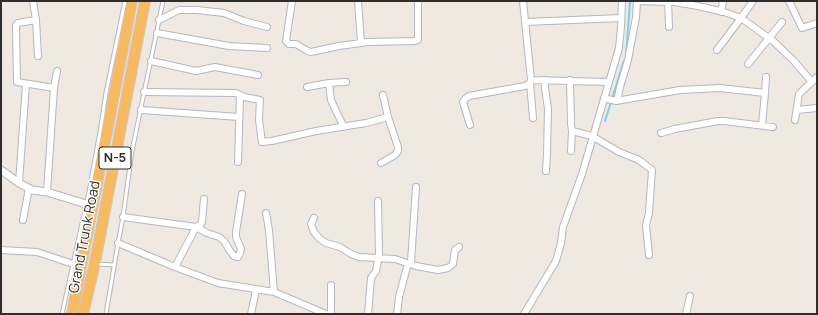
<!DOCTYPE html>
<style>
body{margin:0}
#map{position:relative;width:818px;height:315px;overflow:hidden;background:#efe9e1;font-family:Manrope,sans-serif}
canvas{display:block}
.frame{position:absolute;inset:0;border:2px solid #2e2e2e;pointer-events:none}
</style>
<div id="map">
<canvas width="818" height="315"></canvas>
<div class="frame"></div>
</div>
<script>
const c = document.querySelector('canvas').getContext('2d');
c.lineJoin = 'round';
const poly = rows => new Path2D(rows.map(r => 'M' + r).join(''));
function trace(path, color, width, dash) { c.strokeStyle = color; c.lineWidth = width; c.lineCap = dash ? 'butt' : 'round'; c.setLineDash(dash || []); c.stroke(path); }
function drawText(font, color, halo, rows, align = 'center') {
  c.font = font + ' Manrope,sans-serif'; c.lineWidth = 3; c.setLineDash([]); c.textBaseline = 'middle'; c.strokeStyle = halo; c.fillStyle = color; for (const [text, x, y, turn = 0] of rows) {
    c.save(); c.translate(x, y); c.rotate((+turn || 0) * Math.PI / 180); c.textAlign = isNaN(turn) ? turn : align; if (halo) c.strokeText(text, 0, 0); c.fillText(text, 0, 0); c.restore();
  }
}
trace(poly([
 [626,57,630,1],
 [605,121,624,61]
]), '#75cff0', 2);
const service = poly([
 [118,150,132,151],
 [96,264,114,265],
 [62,314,89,192,100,132,106,93,125,1],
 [106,314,118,243,123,217,132,151,163,1]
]);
const minor = poly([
 [33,1,36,20,38,56],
 [292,1,286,41,289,44,296,44,306,50,310,52,316,51,339,46,368,42,415,41,418,40,418,1],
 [358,1,361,43],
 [523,1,531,80,530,83,533,118],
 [637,1,675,2,698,6,724,12,741,18,773,41,793,60,812,82],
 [668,1,669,27],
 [789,1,802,28,817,23],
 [721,12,723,1],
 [36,20,18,23,16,25,17,82,54,88],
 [159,20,179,10,197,10,224,13,244,21,267,27],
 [525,22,621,18],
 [157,33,229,46,267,48],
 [717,50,741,18,753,1],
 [151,61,196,71,215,67,258,75],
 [748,64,782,22],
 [531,80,608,82],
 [544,80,548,109,547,154,546,171],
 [570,80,571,124,572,131,571,151],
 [329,83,331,100,337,113,344,127],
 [307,87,329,83,346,82],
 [144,92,236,93,244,97,260,100,259,120,262,142,272,141,316,131,366,123,388,117],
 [604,98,616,101,680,90,720,88,765,93],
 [617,101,620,87,628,60,636,17,637,1],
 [141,110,239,117],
 [797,110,817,108],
 [795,120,799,94,817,77],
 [470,125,463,102,465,99,469,96,525,86,530,83],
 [762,125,765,93,766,77],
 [572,131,592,136,619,152,639,160,652,170,649,213,646,225,649,255],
 [661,133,675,129,718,121,724,121,773,127],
 [238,162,240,96],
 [381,163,395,155,398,151,398,147,388,117,383,95],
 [19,183,26,84],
 [47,192,54,88,57,71],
 [266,213,269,230,274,292],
 [123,217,196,227,200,225,202,222,204,199],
 [314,218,311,224,314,232,320,239,326,243,340,247,351,254,359,257,395,259,416,266,438,270,448,268,453,264,455,250,459,247],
 [23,220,29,188],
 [118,243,175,267,218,283,274,292,326,314],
 [1,250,37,252,73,264],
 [175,267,196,227,207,233,219,237,224,241,230,251,234,256,238,257,239,256,241,249,236,237,236,232,242,194],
 [331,285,331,314],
 [251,314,256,290],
 [368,314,371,278,376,271,379,255,378,201],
 [397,314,399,297,407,267,411,262,416,187],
 [524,314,556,261,561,243,563,227,582,174,619,48,621,27,622,1],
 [686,314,690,296]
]);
const tertiary = poly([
 [1,170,19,183,32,190,47,192,86,204]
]);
const trunk = poly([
 [72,314,132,1],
 [83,314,94,267,145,1]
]);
trace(service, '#b4b7c1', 5);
trace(minor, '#b4b7c1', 8);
trace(tertiary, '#b4b7c1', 9);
trace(trunk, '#c9c9c9', 12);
trace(service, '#fff', 3);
trace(minor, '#fff', 6);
trace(tertiary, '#fff', 7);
trace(trunk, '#f8ba60', 10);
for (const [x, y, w] of [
 [115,158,32]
]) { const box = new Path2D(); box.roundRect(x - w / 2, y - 11, w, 22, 3); c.fillStyle = '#fff'; c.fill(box); trace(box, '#2e2e2e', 1); }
drawText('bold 13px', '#2e2e2e', null, [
 ["N-5",115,158]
]);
drawText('14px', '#2e2e2e', '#fff', [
 ["Grand Trunk Road",85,237,-79]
]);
</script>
